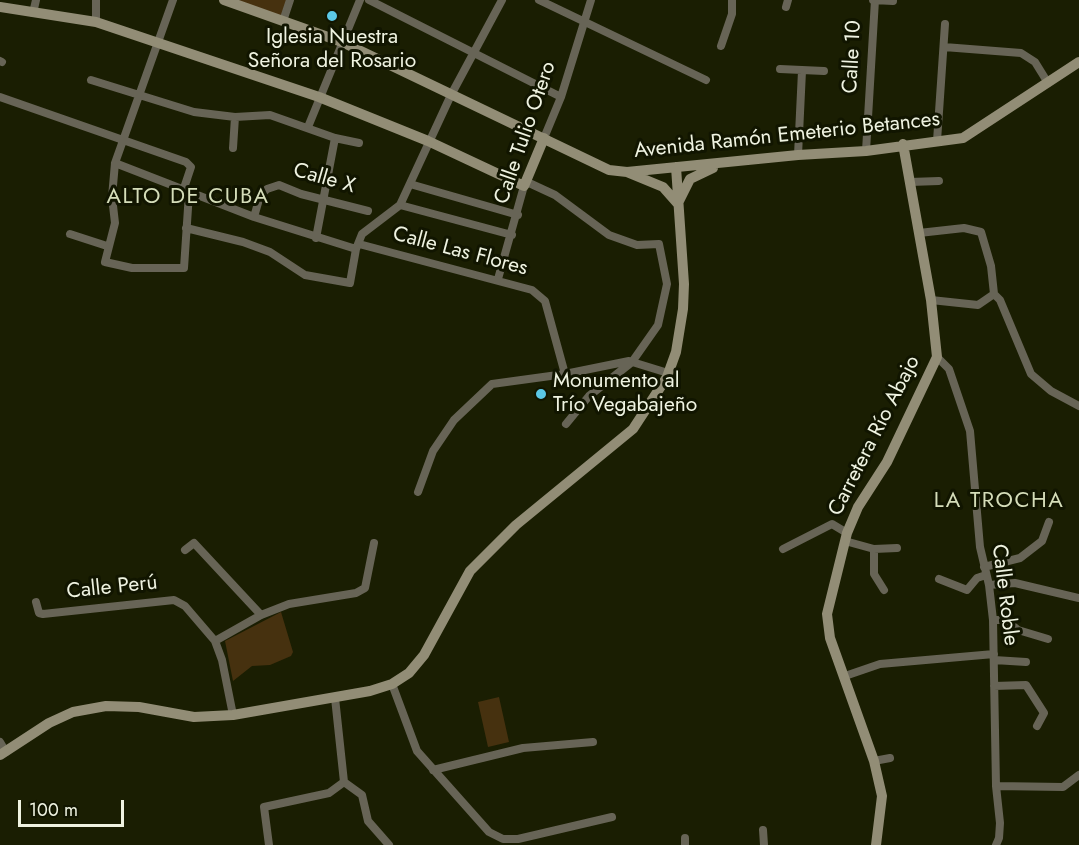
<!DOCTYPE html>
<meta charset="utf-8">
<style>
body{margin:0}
#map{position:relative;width:1079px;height:845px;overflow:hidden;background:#1a1e02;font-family:Jost,sans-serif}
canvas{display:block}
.scale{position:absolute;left:18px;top:800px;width:106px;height:27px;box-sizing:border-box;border:3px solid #eff3e1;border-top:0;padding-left:8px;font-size:18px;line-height:21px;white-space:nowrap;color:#eff3e1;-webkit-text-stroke:4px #111500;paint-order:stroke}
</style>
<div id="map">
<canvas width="1079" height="845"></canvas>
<div class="scale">100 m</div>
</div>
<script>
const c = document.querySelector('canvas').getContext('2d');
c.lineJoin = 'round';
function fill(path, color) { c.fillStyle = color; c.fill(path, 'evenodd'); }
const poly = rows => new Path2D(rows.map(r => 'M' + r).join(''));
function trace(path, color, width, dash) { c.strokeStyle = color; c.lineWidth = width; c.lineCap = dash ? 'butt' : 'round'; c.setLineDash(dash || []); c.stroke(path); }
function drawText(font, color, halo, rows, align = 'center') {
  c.font = font + ' Jost,sans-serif'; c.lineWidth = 6; c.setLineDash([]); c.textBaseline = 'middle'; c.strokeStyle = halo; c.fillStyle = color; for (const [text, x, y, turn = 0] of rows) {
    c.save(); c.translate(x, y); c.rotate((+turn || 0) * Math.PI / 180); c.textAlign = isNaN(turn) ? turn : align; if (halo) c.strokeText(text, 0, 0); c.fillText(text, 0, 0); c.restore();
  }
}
fill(poly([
 [230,0,288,0,281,19],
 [281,612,293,652,291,656,270,665,252,666,233,681,225,641],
 [499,697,509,742,488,747,478,702]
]), '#46310f');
trace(poly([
 [173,0,115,163,112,197,115,223,105,262,132,268,184,268,189,193],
 [369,0,561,97],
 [539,0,706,80],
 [873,0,893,1],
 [786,7,788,0],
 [33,13,36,0],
 [283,21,290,0],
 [96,22,96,0],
 [721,46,732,14,732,0],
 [944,47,1021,53,1035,62,1048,83],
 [0,61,2,62],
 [780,69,824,71],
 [91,80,194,112,235,117,270,115,335,138,359,143],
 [0,97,186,162,191,167,183,191],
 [308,127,360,0],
 [544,138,561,97,591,0],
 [937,141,945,24],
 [233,148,235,117],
 [866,151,875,0],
 [798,155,802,71],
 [115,163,254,217,356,249],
 [527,182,555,195,609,235,637,245,659,244,667,284,658,325,632,362,589,396,566,424],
 [910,182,939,181],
 [410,184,518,215],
 [400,205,512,235],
 [254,217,260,196,267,189,279,185,301,194,368,211],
 [186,228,243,242,270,252,305,275,350,283,356,249,362,234,400,205,451,95,502,0],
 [919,233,964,228,981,232,991,266,994,294,1000,300,1031,374,1051,391,1079,406],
 [70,234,107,246],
 [316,238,335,138],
 [359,244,532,290,545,301,565,374],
 [498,279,524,186],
 [931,300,978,305,994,294],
 [937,357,949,369,970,431,980,547,989,585,993,620,996,786,1000,823,999,838,996,845],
 [418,492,433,451,454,420,492,384,565,374,629,361,668,373],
 [845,541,874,549,897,548],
 [783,549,832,524,847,533],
 [874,549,874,574,884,590],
 [185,550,194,543,261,615],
 [984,567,1020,558,1042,541,1049,522],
 [939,579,967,590,977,578,986,575],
 [989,585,1015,583,1079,598],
 [36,602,39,613,43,614,174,600,185,606,215,641,222,660,233,715],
 [993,620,1006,620,1018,630,1048,639],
 [215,641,261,615,289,604,356,593,365,588,374,543],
 [994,660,1026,662],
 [845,676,880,664,994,654],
 [392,684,417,751,489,832,503,839,518,839,612,817],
 [994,686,1026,685,1044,713,1037,726],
 [0,742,6,752],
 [874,761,890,758],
 [433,770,523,748,593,742],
 [344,782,362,795,368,821,389,845],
 [996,786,1063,787,1079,775],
 [763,830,764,845],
 [685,838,685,845],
 [269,845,264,807,329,793,344,782,335,698]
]), '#676456', 8);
trace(poly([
 [224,0,342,42,609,170,627,172,798,155,866,151,963,138,1079,62],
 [0,7,96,22,319,97,428,141,524,186,544,138],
 [629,173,663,187,678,204],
 [679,201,690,179,713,168],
 [0,755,49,723,73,712,106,706,139,707,194,717,233,715,370,691,392,684,409,673,424,655,470,571,516,525,633,429,667,377,676,352,683,309,684,284,676,167],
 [876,845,882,796,874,761,830,638,827,614,847,533,858,507,887,462,937,357,931,300,903,144]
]), '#928d76', 10);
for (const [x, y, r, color] of [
 [332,16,6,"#5bc8e6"],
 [541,394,6,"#5bc8e6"]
]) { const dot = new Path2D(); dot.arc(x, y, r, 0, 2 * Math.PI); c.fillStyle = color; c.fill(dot); trace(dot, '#111500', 2); }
drawText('21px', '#eff3e1', '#111500', [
 ["Iglesia Nuestra",332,38],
 ["Señora del Rosario",332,62],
 ["Monumento al",553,382,"left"],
 ["Trío Vegabajeño",553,406,"left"]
]);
drawText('21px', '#eff3e1', '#111500', [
 ["Calle 10",853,57,-87],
 ["Calle Tulio Otero",526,133,-71],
 ["Avenida Ramón Emeterio Betances",787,136,-6],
 ["Calle X",324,179,16],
 ["Calle Las Flores",460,252,15],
 ["Carretera Río Abajo",875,436,-63],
 ["Calle Perú",112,588,-6],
 ["Calle Roble",1004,595,83]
]);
c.letterSpacing = '1.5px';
drawText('22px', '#d5ddb9', '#111500', [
 ["ALTO DE CUBA",188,198],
 ["LA TROCHA",999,502]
]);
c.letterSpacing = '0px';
</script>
